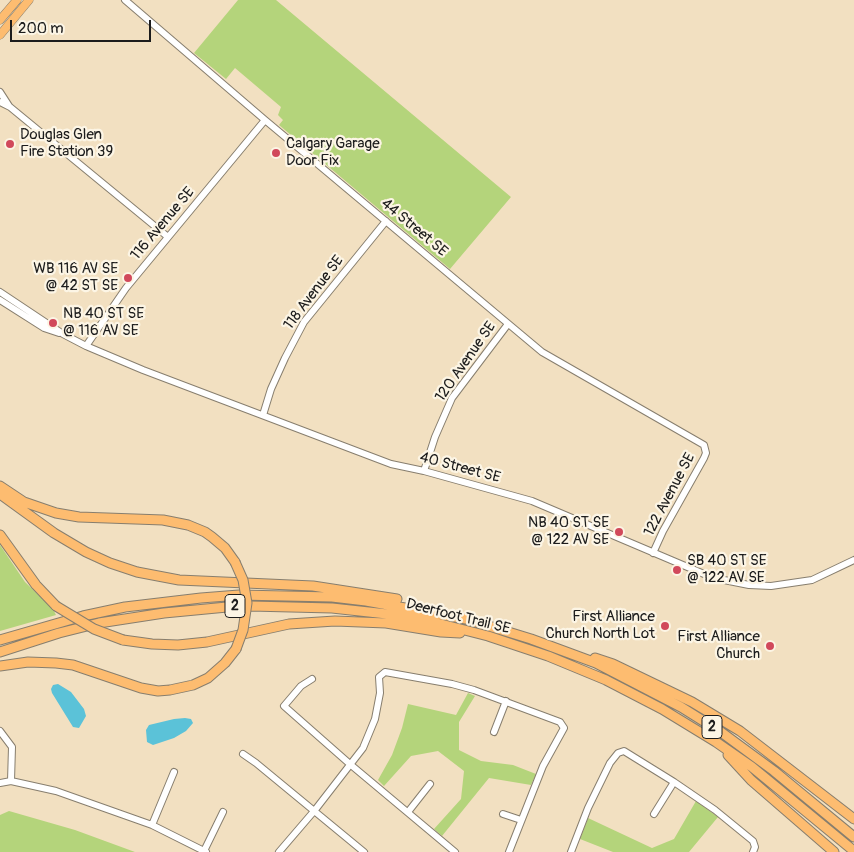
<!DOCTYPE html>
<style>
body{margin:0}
#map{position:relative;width:854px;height:852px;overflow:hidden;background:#f2e0c1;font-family:Pangolin,sans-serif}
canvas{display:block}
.scale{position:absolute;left:10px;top:20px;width:141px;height:22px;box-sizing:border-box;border:2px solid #1c1c1c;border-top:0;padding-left:6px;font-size:15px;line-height:18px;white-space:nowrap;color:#1c1c1c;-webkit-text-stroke:4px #fcf5e5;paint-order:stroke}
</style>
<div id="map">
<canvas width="854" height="852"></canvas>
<div class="scale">200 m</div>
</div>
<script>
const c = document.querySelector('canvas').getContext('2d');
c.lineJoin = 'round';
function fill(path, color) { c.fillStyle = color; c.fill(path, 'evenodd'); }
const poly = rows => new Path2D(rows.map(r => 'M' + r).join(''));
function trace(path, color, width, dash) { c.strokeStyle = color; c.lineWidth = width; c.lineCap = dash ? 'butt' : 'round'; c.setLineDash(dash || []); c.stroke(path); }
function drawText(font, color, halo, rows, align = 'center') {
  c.font = font + ' Pangolin,sans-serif'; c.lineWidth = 4.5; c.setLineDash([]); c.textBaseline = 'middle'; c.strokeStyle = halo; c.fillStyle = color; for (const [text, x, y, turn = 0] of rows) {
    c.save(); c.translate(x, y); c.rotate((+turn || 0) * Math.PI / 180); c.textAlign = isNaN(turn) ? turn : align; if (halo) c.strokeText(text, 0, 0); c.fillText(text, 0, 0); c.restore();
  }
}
fill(poly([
 [238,0,276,0,511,197,450,269,279,125,283,120,278,115,281,107,235,68,226,79,194,53],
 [0,545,25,582,53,609,56,615,0,631],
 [468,693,475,696,459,722,459,750,481,761,513,765,536,774,531,785,489,778,442,836,434,829,461,799,464,771,438,751,411,756,384,786,378,780,392,755,402,728,408,704,456,715],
 [696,801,718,817,689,852,613,852,580,839,588,818,652,848,674,839],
 [9,811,75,830,135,852,0,852,0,815]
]), '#b4d47b');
fill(poly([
 [58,684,71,692,84,709,86,716,79,728,73,727,52,693,51,689,53,685],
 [185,718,191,719,193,723,186,731,174,738,153,745,147,742,146,730,149,725,174,719]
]), '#5bc2d8');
const minor = poly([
 [125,0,265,120,542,352,704,445,706,453,704,458,663,531,653,553],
 [0,92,9,106],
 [0,102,10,107,168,237],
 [0,292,63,334,86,346,143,370,391,464,424,471,532,501,704,574,724,580,749,585,771,586,812,580,854,560],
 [0,300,44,328,59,333],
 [86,346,126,288,265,120],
 [263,415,271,389,285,358,304,322,386,221],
 [424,471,435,437,452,398,508,324],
 [312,679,301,686,284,706,351,765,455,852],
 [0,731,12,747,11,781],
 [494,732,506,701],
 [243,754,256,763,364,852],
 [0,783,11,781,56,791,152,825,206,852],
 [408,812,430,784],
 [503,814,521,820],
 [654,814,674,782],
 [152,825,174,772],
 [204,851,223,812],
 [279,852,315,810,363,748,375,719,380,693,379,677,385,672,452,684,474,690,560,722,564,728,543,766,509,852],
 [571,852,588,808,610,763,618,753,624,751,674,782,715,810,753,841,755,847,753,852]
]);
const major = poly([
 [0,20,17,0],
 [0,35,29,0]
]);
const highway = poly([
 [0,486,24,502,56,513,79,517,163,520,188,525,205,532,212,537,225,548,235,562],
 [0,494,54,533,86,552,110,563,137,572,179,580,313,586,397,599],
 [0,535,36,585,56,606],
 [0,640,83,616,125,607,201,598,239,595,332,597,366,601,466,619,531,639,596,663,681,707,721,732,774,771,854,837],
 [123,640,152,644,178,645,207,642,289,624,335,621,386,623,441,632,460,633],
 [0,652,59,633,99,623,164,613,227,607,250,606,332,608,387,614,437,623,488,636,548,656,606,680,662,709,716,742,752,767,854,851],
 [595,658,613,664,692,702,740,731,854,819],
 [0,666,28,662,56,663,73,665,141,688,158,691,170,690,193,685,208,678,225,663,236,649],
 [728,755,751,780,834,852]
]);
trace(minor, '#877e6e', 8);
trace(major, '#877e6e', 9);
trace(highway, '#877e6e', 11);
trace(minor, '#fff', 6);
trace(major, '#fdbc70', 8);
trace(highway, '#fdbc70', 9);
const highwayBridge = poly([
 [235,562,243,580,247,603,243,630,236,649],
 [56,606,94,629,123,640]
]);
trace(highwayBridge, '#877e6e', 11, []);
trace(highwayBridge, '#fdbc70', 9);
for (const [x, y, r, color] of [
 [10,144,5,"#d1495b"],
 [276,153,5,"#d1495b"],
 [128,278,5,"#d1495b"],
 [53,323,5,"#d1495b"],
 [619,532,5,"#d1495b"],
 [677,570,5,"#d1495b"],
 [665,626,5,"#d1495b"],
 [770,646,5,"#d1495b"]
]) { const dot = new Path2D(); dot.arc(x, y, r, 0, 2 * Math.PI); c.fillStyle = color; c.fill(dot); trace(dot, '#fcf5e5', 2); }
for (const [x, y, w] of [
 [235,606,20],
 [712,727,20]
]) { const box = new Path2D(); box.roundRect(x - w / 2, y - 11.5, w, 23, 4); c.fillStyle = '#fcf5e5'; c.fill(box); trace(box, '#1c1c1c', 1); }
drawText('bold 14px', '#1c1c1c', null, [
 ["2",235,606],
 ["2",712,727]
]);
drawText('15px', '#1c1c1c', '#fcf5e5', [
 ["Douglas Glen",20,135],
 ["Fire Station 39",20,152],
 ["Calgary Garage",286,144],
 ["Door Fix",286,161],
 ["WB 116 AV SE",118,269,"right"],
 ["@ 42 ST SE",118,286,"right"],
 ["NB 40 ST SE",63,314],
 ["@ 116 AV SE",63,331],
 ["NB 40 ST SE",609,523,"right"],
 ["@ 122 AV SE",609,540,"right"],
 ["SB 40 ST SE",687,561],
 ["@ 122 AV SE",687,578],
 ["First Alliance",655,617,"right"],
 ["Church North Lot",655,634,"right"],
 ["First Alliance",760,637,"right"],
 ["Church",760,654,"right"]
], 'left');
drawText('15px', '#1c1c1c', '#fcf5e5', [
 ["116 Avenue SE",163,224,-50],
 ["44 Street SE",414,228,40],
 ["118 Avenue SE",314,293,-53],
 ["120 Avenue SE",466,362,-55],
 ["40 Street SE",460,468,15],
 ["122 Avenue SE",670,495,-62],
 ["Deerfoot Trail SE",458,617,14]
]);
</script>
